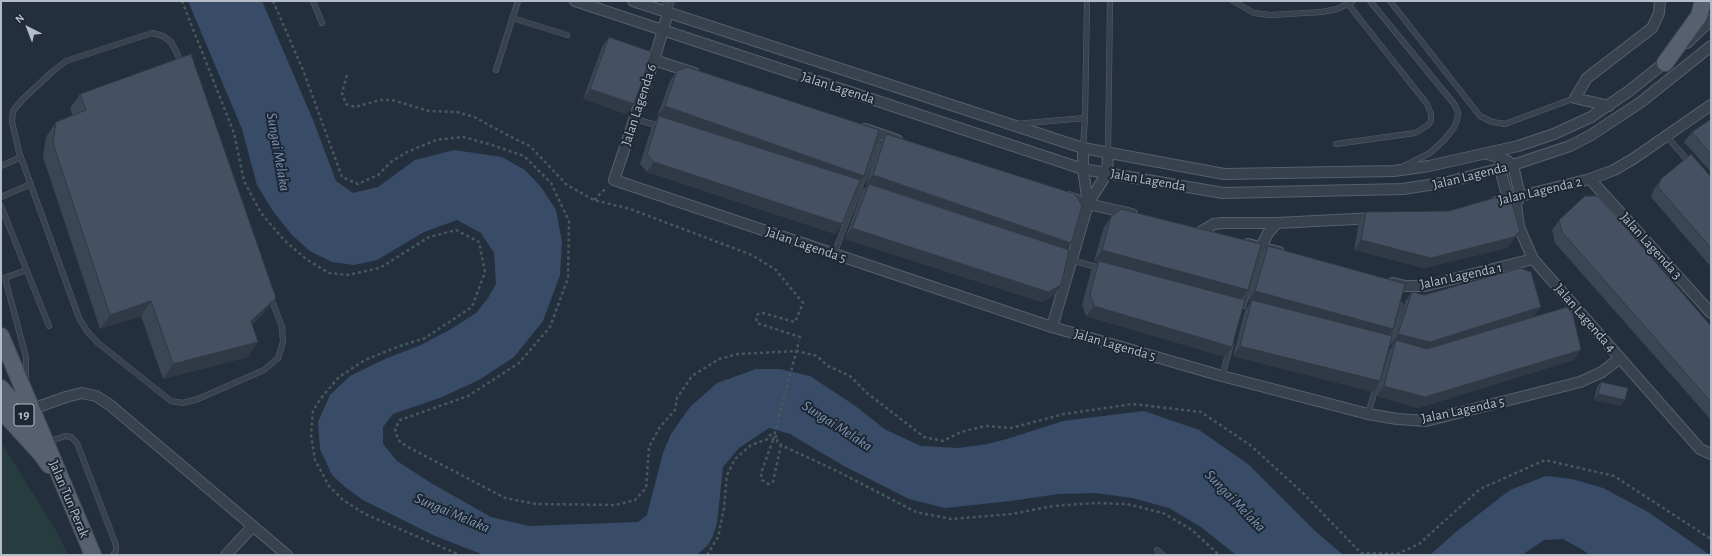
<!DOCTYPE html>
<style>
body{margin:0}
#map{position:relative;width:1712px;height:556px;overflow:hidden;background:#242f3e;font-family:"Alegreya Sans",sans-serif}
canvas{display:block}
.frame{position:absolute;inset:0;border:2px solid #b4bcc9;pointer-events:none}
.north{position:absolute;left:8px;top:8px;width:40px;height:40px;-webkit-text-stroke:3px #1d2633;paint-order:stroke;rotate:318deg;font-size:11px;font-weight:700;line-height:16px;text-align:center;color:#b4bcc9}
.north::after{content:'';display:block;margin:auto;width:14px;height:18px;background:#b4bcc9;clip-path:polygon(50% 0,100% 100%,50% 72%,0 100%)}
</style>
<div id="map">
<canvas width="1712" height="556"></canvas>
<div class="frame"></div>
<div class="north">N</div>
</div>
<script>
const c = document.querySelector('canvas').getContext('2d');
c.lineJoin = 'round';
function fill(path, color) { c.fillStyle = color; c.fill(path, 'evenodd'); }
const poly = rows => new Path2D(rows.map(r => 'M' + r).join(''));
function trace(path, color, width, dash) { c.strokeStyle = color; c.lineWidth = width; c.lineCap = dash ? 'butt' : 'round'; c.setLineDash(dash || []); c.stroke(path); }
function drawText(font, color, halo, rows, align = 'center') {
  c.font = font + ' "Alegreya Sans",sans-serif'; c.lineWidth = 4; c.setLineDash([]); c.textBaseline = 'middle'; c.strokeStyle = halo; c.fillStyle = color; for (const [text, x, y, turn = 0] of rows) {
    c.save(); c.translate(x, y); c.rotate((+turn || 0) * Math.PI / 180); c.textAlign = isNaN(turn) ? turn : align; if (halo) c.strokeText(text, 0, 0); c.fillText(text, 0, 0); c.restore();
  }
}
fill(poly([
 [1,442,57,532,68,555,1,555]
]), '#263c3f');
fill(poly([
 [188,1,262,1,313,120,336,181,353,193,378,187,415,160,454,150,502,157,525,170,541,187,556,210,562,242,560,275,543,321,514,357,479,380,442,397,393,414,383,427,383,444,397,461,431,483,491,517,529,526,638,522,647,515,663,453,671,434,690,407,717,383,756,369,780,369,810,376,854,405,886,430,921,446,959,448,987,444,1007,439,1063,421,1144,411,1199,430,1248,464,1313,529,1343,555,1236,555,1201,527,1169,508,1132,498,1096,493,1058,494,1011,501,945,508,909,499,844,466,790,434,769,428,739,448,723,467,717,523,713,536,707,546,697,555,484,555,435,536,363,500,345,487,332,475,320,449,318,422,330,395,350,376,385,359,421,345,451,329,476,313,488,298,496,284,494,253,481,233,457,220,424,232,377,260,354,265,332,262,310,251,292,235,273,211,257,185,242,129],
 [1546,476,1572,479,1603,488,1648,512,1710,555,1589,555,1583,550,1563,539,1544,540,1522,555,1430,555,1457,531,1510,490]
]), '#394c67');
const lane = poly([
 [313,1,322,23],
 [665,1,668,12],
 [1233,1,1254,13,1270,15,1322,12,1337,9,1353,1],
 [1370,1,1455,105,1458,113,1457,121,1453,129,1444,140,1430,153,1404,166],
 [1390,1,1480,116,1492,122,1505,124,1575,98],
 [668,13,672,1],
 [512,18,567,35],
 [152,33,163,36,171,42,177,53,282,327,283,342,278,358,264,370,198,399,183,403,171,401,98,343,87,331,79,318,19,152,12,122,13,111,22,100,52,72,66,61,152,33],
 [496,70,518,1],
 [635,119,659,126],
 [1016,124,1085,118],
 [1667,137,1690,163],
 [1336,144,1415,133,1428,125,1431,121,1431,114,1427,104,1348,4],
 [1083,148,1085,118,1087,1],
 [1108,154,1110,1],
 [1,166,21,157],
 [851,187,870,193],
 [1,197,31,184],
 [1,206,49,326],
 [834,254,880,134],
 [1071,260,1100,268],
 [5,278,26,357,26,382],
 [1,279,27,270],
 [1243,306,1261,247],
 [1389,342,1400,305],
 [1222,376,1231,344],
 [1368,414,1378,380],
 [48,442,65,436,71,437,77,443,116,545,116,551,113,555],
 [1157,550,1163,555]
]);
const street = poly([
 [575,1,1083,169,1223,193,1403,189,1448,182,1513,165,1570,146,1591,135,1641,102,1711,46],
 [633,1,1083,148,1224,174,1394,171,1429,166,1518,146,1554,134,1591,117,1629,91,1669,59],
 [668,13,654,60,614,180,1052,327,1222,376,1368,414,1397,419,1426,421,1580,382,1602,372,1620,358],
 [1687,43,1711,20],
 [654,60,694,73],
 [1609,106,1575,98,1587,78,1652,28,1659,13,1660,1],
 [865,129,897,140],
 [1083,148,1083,169,1088,204],
 [1488,154,1506,160,1513,165,1520,196,1516,204,1519,227,1533,259,1700,449,1711,454],
 [1500,168,1508,199,1513,202],
 [1590,179,1711,313],
 [1068,197,1088,204,1132,214],
 [1496,202,1590,179,1614,170,1633,159,1711,105],
 [1202,231,1214,224,1223,223,1277,223,1374,218],
 [1248,244,1279,252],
 [1261,247,1268,233,1277,223],
 [1393,283,1405,286,1425,286,1533,259],
 [1052,327,1088,204,1107,173,1108,154],
 [32,409,66,397,82,393,96,396,110,405,287,555],
 [226,555,253,526]
]);
const primary = poly([
 [1665,63,1699,16,1703,1],
 [1,336,93,555],
 [1,388,34,427],
 [1,410,41,454,49,465]
]);
trace(lane, '#565f6c', 6);
trace(street, '#565f6c', 12);
trace(primary, '#414a57', 18);
trace(poly([
 [182,1,234,133,244,181,261,213,284,240,306,259,329,273,347,275,380,268,429,237,456,230,479,242,485,272,472,307,425,338,397,347,365,360,339,377,321,398,313,411,311,435,315,460,329,486,343,500,365,514,460,555],
 [273,1,303,70,342,177,358,184,378,175,391,162,407,152,436,140,463,137,492,145,524,156,551,183,569,221,568,278,550,327,519,363,468,396,400,420,395,429,398,440,408,447,505,498,536,504,616,505,635,500,646,488,649,447,660,427,675,410,677,398,692,376,719,359,738,354,797,351,817,356,828,366,850,376,867,393,924,437,943,441,961,432,985,426,1011,428,1064,414,1133,404,1201,412,1250,445,1303,493,1361,553,1397,554,1419,544,1480,489,1545,460,1614,476,1711,539],
 [347,75,342,93,346,104,355,107,380,100,392,100,429,111,457,112,474,117,515,139,530,146,567,185,594,200,630,209,752,255,776,270,803,303,795,322,763,313,758,314,756,318,757,323,800,337,799,341],
 [594,200,607,187],
 [773,440,761,473,762,480,768,484,773,482,781,445],
 [707,555,718,537,724,508,727,475,735,459,751,445,768,439,770,435,778,437,777,442,781,445,837,471,916,512,951,519,1012,514,1053,506,1095,503,1127,504,1163,513,1192,530,1219,555]
]), '#44595c', 2.5, [3, 3]);
trace(lane, '#38414e', 5);
trace(street, '#38414e', 10);
trace(primary, '#56606e', 16);
trace(poly([
 [773,440,799,341]
]), '#44595c', 2.5, [3, 3]);
fill(poly([
 [609,37,626,114,583,99,602,47],
 [677,71,859,183,842,224,835,234,647,172,640,164,652,126,658,117,657,117,670,81],
 [80,94,265,312,252,325,248,357,163,379,141,316,100,329,43,157,46,137,56,122,73,116,70,108],
 [1711,119,1711,172,1684,142,1692,132],
 [886,134,1071,243,1066,249,1061,285,1054,296,1041,302,845,239,861,194,867,186,865,185,879,145],
 [1711,177,1711,267,1651,197,1654,189,1661,179],
 [1366,212,1512,242,1507,248,1424,268,1354,250,1359,222],
 [1111,217,1242,299,1225,357,1086,316,1082,305,1091,271,1098,262,1094,261,1104,227],
 [1559,220,1711,326,1711,420,1555,243,1552,230],
 [1268,246,1389,335,1380,381,1373,392,1233,356,1245,310,1251,302,1248,302,1260,257],
 [1412,292,1424,295,1541,307,1533,317,1574,360,1418,408,1376,396,1389,351,1393,345,1391,344,1405,302],
 [1601,382,1621,406,1594,400,1597,387]
]), '#3b4654');
fill(poly([
 [590,89,634,104,626,114,583,99],
 [665,106,864,176,856,186,657,117],
 [654,162,842,224,835,234,647,172],
 [873,175,1071,243,1063,253,869,184,867,186,865,185],
 [852,228,1061,285,1054,296,1041,302,845,239],
 [1520,231,1512,242,1507,248,1424,268,1354,250,1361,240],
 [1102,250,1248,290,1240,301,1094,261],
 [1255,291,1393,329,1386,340,1252,300,1251,302,1248,302],
 [276,298,265,312,241,335,251,321],
 [151,301,141,316,100,329,110,315],
 [1094,306,1232,347,1225,357,1086,316],
 [1541,307,1533,317,1423,353,1396,340,1393,345,1391,344,1398,334],
 [258,342,248,357,163,379,173,364],
 [1240,346,1380,381,1373,392,1233,356],
 [1581,350,1574,360,1418,408,1376,396,1384,386],
 [1598,394,1625,400,1621,406,1594,400]
]), '#303945');
const building = poly([
 [609,37,652,52,634,104,590,89,609,37],
 [191,54,276,298,251,321,258,342,173,364,151,301,110,315,53,143,56,122,86,110,80,94,191,54],
 [687,67,879,130,864,176,665,106,677,71,687,67],
 [659,116,860,180,842,224,654,162,647,154,659,116],
 [1711,119,1711,154,1692,132,1711,119],
 [886,134,1075,194,1082,206,1071,243,873,175,886,134],
 [1691,154,1711,177,1711,248,1658,187,1661,179,1691,154],
 [869,184,1069,250,1061,285,1048,292,852,228,869,184],
 [1501,196,1511,200,1520,231,1514,237,1431,258,1361,240,1366,212,1449,211,1501,196],
 [1585,196,1598,196,1711,326,1711,402,1562,232,1559,220,1585,196],
 [1121,209,1261,244,1248,290,1102,250,1111,217,1121,209],
 [1268,246,1405,284,1393,329,1255,291,1268,246],
 [1099,261,1245,300,1232,347,1094,306,1090,294,1099,261],
 [1520,268,1531,272,1541,307,1430,342,1398,334,1412,292,1424,295,1520,268],
 [1252,300,1392,336,1380,381,1240,346,1252,300],
 [1567,307,1573,315,1581,350,1425,397,1384,386,1396,340,1427,349,1567,307],
 [1601,382,1628,388,1625,400,1598,394,1601,382]
]);
fill(building, '#455162');
trace(building, '#303945', 1);
for (const [x, y, w] of [
 [24,415,20]
]) { const box = new Path2D(); box.roundRect(x - w / 2, y - 11, w, 22, 3); c.fillStyle = '#1d2633'; c.fill(box); trace(box, '#b4bcc9', 1); }
drawText('bold 13px', '#b4bcc9', null, [
 ["19",24,415]
]);
drawText('14px', '#b4bcc9', '#1d2633', [
 ["Jalan Lagenda",838,88,18],
 ["Jalan Lagenda 6",639,105,-72],
 ["Jalan Lagenda",1470,176,-14],
 ["Jalan Lagenda",1148,180,10],
 ["Jalan Lagenda 2",1540,191,-13],
 ["Jalan Lagenda 5",806,245,19],
 ["Jalan Lagenda 3",1651,246,48],
 ["Jalan Lagenda 1",1461,276,-12],
 ["Jalan Lagenda 4",1585,318,49],
 ["Jalan Lagenda 5",1115,345,16],
 ["Jalan Lagenda 5",1463,410,-12],
 ["Jalan Tun Perak",69,499,67]
]);
drawText('italic 15px', '#7c92b1', '#1d2633', [
 ["Sungai Melaka",278,152,80],
 ["Sungai Melaka",837,426,33],
 ["Sungai Melaka",1235,501,46],
 ["Sungai Melaka",452,513,23]
]);
</script>
